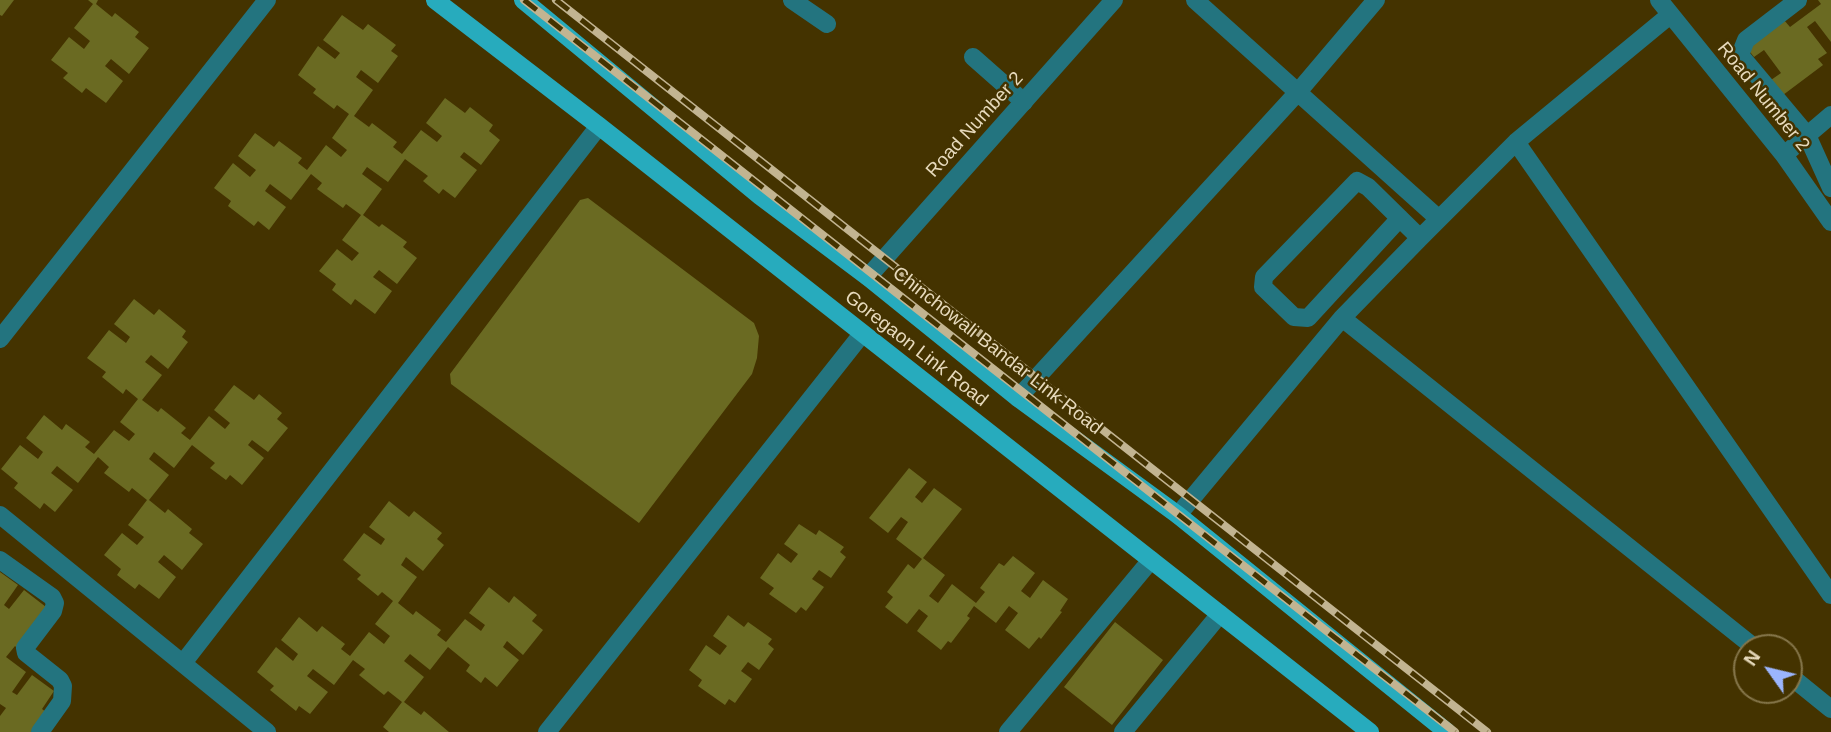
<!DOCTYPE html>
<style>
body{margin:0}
#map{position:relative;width:1831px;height:732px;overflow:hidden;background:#430;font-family:Helvetica,sans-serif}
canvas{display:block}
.north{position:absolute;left:1733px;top:634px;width:70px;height:70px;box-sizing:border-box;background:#430;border:2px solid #85764b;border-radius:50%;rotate:304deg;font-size:19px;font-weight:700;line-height:28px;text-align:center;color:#e7dabc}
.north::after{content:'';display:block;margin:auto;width:24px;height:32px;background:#9bb5fd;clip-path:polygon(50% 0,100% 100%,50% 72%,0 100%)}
</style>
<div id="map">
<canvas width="1831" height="732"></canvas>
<div class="north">N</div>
</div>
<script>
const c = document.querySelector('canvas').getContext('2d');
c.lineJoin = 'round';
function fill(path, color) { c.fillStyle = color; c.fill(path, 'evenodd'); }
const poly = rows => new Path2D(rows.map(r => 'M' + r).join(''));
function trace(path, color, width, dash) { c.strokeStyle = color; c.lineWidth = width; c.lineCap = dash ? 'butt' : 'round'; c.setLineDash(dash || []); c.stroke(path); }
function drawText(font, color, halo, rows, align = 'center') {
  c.font = font + ' Helvetica,sans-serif'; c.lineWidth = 5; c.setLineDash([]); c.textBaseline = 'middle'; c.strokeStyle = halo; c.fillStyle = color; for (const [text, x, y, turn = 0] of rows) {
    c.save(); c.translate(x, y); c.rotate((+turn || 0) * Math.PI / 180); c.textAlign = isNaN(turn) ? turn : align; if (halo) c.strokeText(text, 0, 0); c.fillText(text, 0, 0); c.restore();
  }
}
fill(poly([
 [0,0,14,0,2,16,0,15],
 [88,0,98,0,96,4,112,17,115,13,139,32,135,37,149,48,129,74,111,59,105,66,123,81,106,103,86,88,82,93,63,78,68,73,51,60,69,37,84,49,90,41,74,28,93,4],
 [1818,0,1831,0,1831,42,1815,21,1807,27,1827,53,1818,59,1823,65,1783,95,1771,80,1781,73,1764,50,1754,57,1747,48,1784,20,1790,27,1821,4],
 [342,15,363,30,368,24,396,45,391,51,398,56,378,83,361,70,356,77,373,90,354,116,369,127,372,123,397,142,393,147,402,154,421,130,437,142,442,136,426,123,445,98,465,113,470,107,493,125,489,131,500,140,481,165,464,152,460,157,477,170,455,198,443,189,439,194,423,181,428,176,405,159,388,182,367,167,362,174,382,189,363,215,379,227,382,224,407,242,403,247,417,258,397,284,379,270,373,277,392,291,375,314,355,299,351,305,332,290,336,284,319,271,337,249,352,261,359,253,342,240,361,215,346,204,343,208,317,189,322,183,311,174,291,200,270,184,265,191,286,207,269,230,258,221,254,226,228,206,231,201,214,188,233,163,250,177,256,170,238,156,255,133,274,147,279,141,302,158,298,163,307,170,326,145,341,157,347,150,332,138,349,114,337,105,334,109,313,93,316,89,298,75,318,46,335,59,340,53,323,40],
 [588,198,754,323,759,336,757,358,752,374,639,523,451,384,450,374,580,200],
 [134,299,154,315,159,309,186,331,182,337,188,342,168,369,151,355,145,362,162,375,142,400,158,412,161,408,186,428,181,433,190,440,209,416,225,429,230,423,214,410,234,385,254,400,259,394,282,413,277,419,288,428,268,452,252,440,248,445,264,458,242,485,230,475,226,480,210,468,215,463,192,445,174,468,154,452,149,459,169,475,149,500,165,513,168,509,192,529,189,533,203,544,182,570,164,555,158,562,176,577,159,599,139,584,135,589,117,575,121,569,104,555,122,533,137,545,144,537,128,525,147,500,132,488,129,492,104,473,109,467,98,457,78,483,57,466,51,473,73,490,55,512,44,503,40,509,14,488,18,483,1,469,20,445,38,459,43,452,26,438,44,415,62,430,66,424,90,442,85,447,94,454,114,430,129,441,135,434,120,422,138,399,126,389,123,394,102,377,106,372,87,358,109,330,126,343,130,337,114,324],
 [909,468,927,482,915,497,922,503,934,488,962,509,923,558,945,575,929,596,938,603,952,584,976,603,985,592,980,588,999,563,1004,566,1013,556,1035,573,1021,591,1030,598,1043,580,1068,599,1060,611,1062,612,1041,639,1039,637,1029,649,1005,630,1018,613,1009,606,996,623,974,606,967,616,970,618,951,643,948,641,941,650,917,631,928,616,919,609,907,624,885,607,893,597,887,592,908,564,914,569,922,559,896,539,908,522,901,517,888,533,869,518],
 [389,501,409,517,414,511,442,533,437,539,444,545,423,571,406,557,401,565,417,577,398,603,413,615,416,611,441,630,437,635,446,642,465,619,481,631,485,625,469,613,489,587,509,603,514,596,537,615,532,621,543,630,523,655,507,641,503,647,519,660,497,687,485,677,481,683,466,671,470,665,448,647,430,670,410,654,404,661,424,677,404,702,421,715,424,711,449,732,389,732,383,727,402,702,388,691,384,695,359,675,365,669,353,660,334,685,313,669,307,676,328,692,310,714,299,706,296,711,270,690,274,686,257,672,276,647,293,661,298,654,281,640,299,617,317,632,322,626,345,644,341,649,350,656,369,632,384,644,390,636,375,624,393,601,382,592,378,596,357,579,361,575,343,560,364,533,381,545,385,539,369,527],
 [799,524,816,535,819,530,844,547,840,552,846,557,831,578,819,570,812,579,824,587,806,611,801,607,796,613,769,594,774,588,760,578,778,553,791,563,798,554,784,544],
 [0,572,18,585,4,605,9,609,24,590,46,607,34,622,38,625,18,649,15,646,6,657,26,672,12,692,17,695,32,675,54,691,42,709,46,712,31,732,0,732,0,716,6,708,0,704],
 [728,615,744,627,748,622,772,639,768,644,774,649,759,670,748,662,741,671,752,679,735,703,729,699,725,705,698,686,702,680,689,670,706,645,720,655,727,646,713,636],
 [1115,622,1163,660,1112,725,1064,687]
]), '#6a6a22');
trace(poly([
 [792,0,827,24],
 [973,57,1024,102]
]), '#23747f', 18);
trace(poly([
 [1195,0,1439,219],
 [1659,0,1784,155,1831,222],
 [1798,0,1746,40,1740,55,1807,135,1831,188],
 [1516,142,1831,595],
 [1784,155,1831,115],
 [1400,218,1308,318,1294,317,1263,287,1264,277,1357,181,1368,187,1420,238],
 [868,277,1114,0],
 [1342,318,1755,648],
 [0,339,267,0],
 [1018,398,1298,92,1376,0],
 [0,515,267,732],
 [1178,515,1342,318,1420,238,1516,142,1670,15],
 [0,560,52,597,55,603,53,611,25,648,26,653,60,680,63,686,62,701,40,732],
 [183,663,599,126],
 [1789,675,1831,709],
 [547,732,862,334],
 [1008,732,1151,560],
 [1123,732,1220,614]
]), '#23747f', 18);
trace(poly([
 [435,0,599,126,1370,732],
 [523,0,760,196,868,277,1018,398,1178,515,1447,732]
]), '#27abbd', 18);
const rail = poly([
 [524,0,1455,732],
 [556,0,1487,732]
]);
trace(rail, '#c2b491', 8);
trace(rail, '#430', 5, [16]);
drawText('19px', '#e7dabc', '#430', [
 ["Road Number 2",1763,97,51],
 ["Road Number 2",975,125,-48],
 ["Goregaon Link Road",916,349,38],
 ["Chinchowali Bandar Link Road",997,351,38]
]);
</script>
